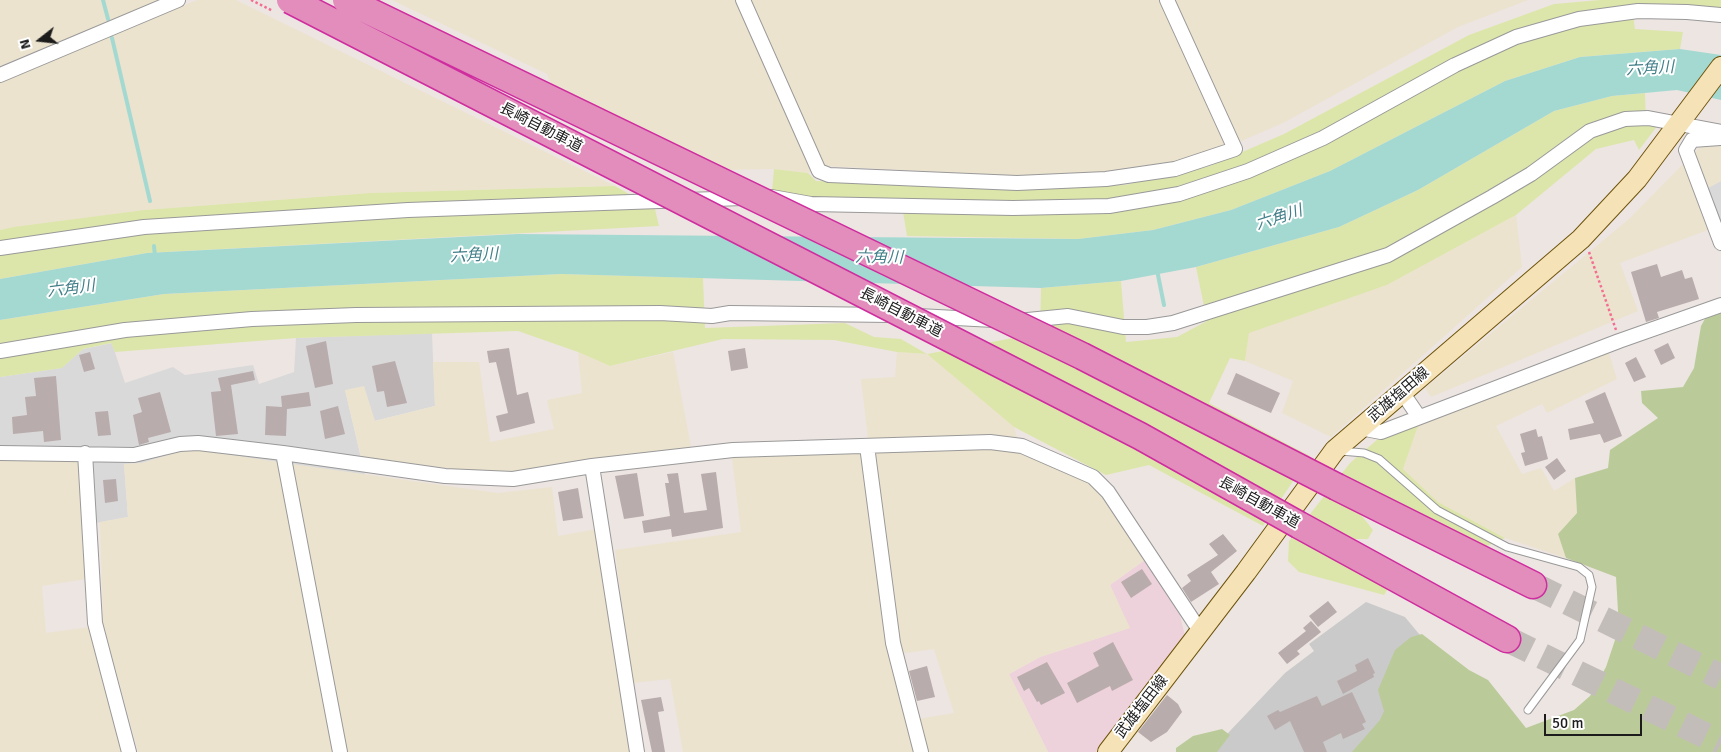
<!DOCTYPE html>
<meta charset="utf-8">
<style>
body{margin:0}
#map{position:relative;width:1721px;height:752px;overflow:hidden;background:#ede5e2;font-family:Signika,sans-serif}
canvas{display:block}
.north{position:absolute;left:15px;top:15px;width:50px;height:50px;-webkit-text-stroke:4px #fff;paint-order:stroke;rotate:254deg;font-size:14px;font-weight:700;line-height:20px;text-align:center;color:#1c1c1c}
.north::after{content:'';display:block;margin:auto;width:18px;height:22px;background:#1c1c1c;clip-path:polygon(50% 0,100% 100%,50% 72%,0 100%)}
.scale{position:absolute;left:1544px;top:714px;width:98px;height:22px;box-sizing:border-box;border:2px solid #1c1c1c;border-top:0;padding-left:6px;font-size:15px;line-height:18px;white-space:nowrap;color:#1c1c1c;-webkit-text-stroke:4px #fff;paint-order:stroke}
</style>
<div id="map">
<canvas width="1721" height="752"></canvas>
<div class="north">N</div>
<div class="scale">50 m</div>
</div>
<script>
const c = document.querySelector('canvas').getContext('2d');
c.lineJoin = 'round';
function fill(path, color) { c.fillStyle = color; c.fill(path, 'evenodd'); }
const poly = rows => new Path2D(rows.map(r => 'M' + r).join(''));
function trace(path, color, width, dash) { c.strokeStyle = color; c.lineWidth = width; c.lineCap = dash ? 'butt' : 'round'; c.setLineDash(dash || []); c.stroke(path); }
function drawText(font, color, halo, rows, align = 'center') {
  c.font = font + ' Signika,"Noto Sans JP",sans-serif'; c.lineWidth = 4; c.setLineDash([]); c.textBaseline = 'middle'; c.strokeStyle = halo; c.fillStyle = color; for (const [text, x, y, turn = 0] of rows) {
    c.save(); c.translate(x, y); c.rotate((+turn || 0) * Math.PI / 180); c.textAlign = isNaN(turn) ? turn : align; if (halo) c.strokeText(text, 0, 0); c.fillText(text, 0, 0); c.restore();
  }
}
fill(poly([
 [1721,181,1721,248,1698,193],
 [432,333,435,406,374,421,345,390,365,475,188,449,142,463,124,464,128,517,86,525,81,459,0,460,0,377,61,368,83,349,112,343,125,383,173,367,185,375,253,365,259,384,294,372,296,338]
]), '#dad9da');
fill(poly([
 [1146,559,1180,615,1185,636,1096,752,1048,752,1009,674,1040,657,1129,628,1110,585]
]), '#eed2db');
fill(poly([
 [1366,602,1405,617,1448,669,1373,752,1210,752,1285,673,1314,651,1309,644]
]), '#cacaca');
fill(poly([
 [0,0,160,0,0,66],
 [197,0,236,0,615,186,370,193,144,210,0,230,0,81],
 [392,0,1528,0,1458,27,1283,123,1223,149,1174,165,1106,175,1021,176,826,166,808,173,774,169,718,170,554,90,547,74],
 [1721,144,1721,181,1698,193,1713,228,1620,263,1638,311,1431,397,1425,388,1629,219,1699,148],
 [1516,215,1522,267,1331,437,1282,413,1293,381,1245,361,1249,332,1387,285],
 [1608,350,1617,379,1547,413,1542,404,1496,426,1522,474,1541,468,1554,491,1575,478,1577,513,1558,534,1566,558,1505,538,1438,502,1403,469,1419,423],
 [578,352,610,366,673,352,691,447,494,474,361,457,345,390,364,386,375,421,435,406,433,362,479,362,490,442,554,429,547,400,582,393],
 [897,352,927,354,1014,427,1021,453,1092,484,1146,559,1110,585,1130,628,1040,657,1009,674,1048,752,927,752,918,719,954,713,934,649,899,654,876,455,868,438,861,379,895,377],
 [188,449,279,462,334,752,138,752,103,623,100,522,128,517,124,464,142,463],
 [864,453,888,647,906,725,915,752,683,752,670,679,632,683,615,550,741,532,732,457],
 [81,459,86,579,42,586,46,633,90,627,124,752,0,752,0,460],
 [292,464,498,493,552,487,558,536,597,529,634,752,346,752]
]), '#ebe3ce');
fill(poly([
 [1600,0,1721,0,1721,11,1632,6,1635,29,1683,32,1680,49,1580,57,1505,81,1330,171,1231,210,1153,230,1078,239,907,236,901,200,812,200,772,191,774,169,808,173,816,181,1018,189,1125,185,1210,166,1284,134,1469,35,1554,4],
 [1645,93,1646,122,1658,125,1639,150,1634,140,1596,149,1516,215,1387,285,1249,333,1245,361,1230,358,1209,403,1310,456,1263,526,1149,465,1106,475,1014,427,927,354,897,352,834,340,723,339,610,366,578,352,518,331,296,338,115,352,111,343,83,349,62,368,0,377,0,320,164,294,561,274,703,278,705,328,845,323,874,337,901,339,927,354,1040,333,1041,288,1121,281,1126,342,1177,337,1207,321,1196,267,1339,227,1418,190,1554,111,1612,96],
 [615,186,655,209,659,226,147,253,0,279,0,230,14,227,144,210,370,193],
 [1419,423,1403,469,1438,502,1505,538,1487,546,1372,489,1359,494,1355,507,1373,530,1368,539,1328,539,1389,587,1384,595,1299,572,1288,561,1289,541,1350,463,1378,439]
]), '#dde6aa');
fill(poly([
 [1721,306,1721,752,1352,752,1380,720,1384,711,1378,690,1395,650,1411,637,1422,634,1469,670,1488,680,1526,728,1574,710,1590,696,1606,667,1619,628,1616,577,1566,558,1558,534,1577,513,1575,478,1608,468,1610,450,1658,418,1642,403,1641,391,1683,387,1694,368,1701,326,1706,317],
 [1222,729,1230,735,1217,752,1176,752,1176,748,1193,736]
]), '#bacb99');
fill(poly([
 [1680,49,1721,55,1721,100,1677,90,1612,96,1554,111,1418,190,1339,227,1196,267,1121,281,1041,288,561,274,164,294,0,320,0,279,147,253,518,234,1078,239,1153,230,1231,210,1330,171,1505,81,1580,57]
]), '#a4d9d2');
trace(poly([
 [103,0,108,19],
 [112,38,150,201],
 [154,246,155,256],
 [1157,270,1164,305]
]), '#a4d9d2', 4);
fill(poly([
 [1657,264,1661,277,1682,270,1685,279,1692,277,1699,299,1657,312,1659,318,1646,322,1631,272],
 [326,341,333,384,315,388,306,346],
 [1668,343,1675,358,1661,365,1654,350],
 [509,348,517,395,528,392,535,423,500,432,496,416,508,413,496,362,489,363,487,351],
 [745,348,748,368,731,371,728,351],
 [90,352,95,369,84,372,79,355],
 [1636,357,1646,377,1634,382,1625,363],
 [395,361,407,403,387,407,384,391,377,392,372,366],
 [253,371,255,380,231,385,238,434,216,436,211,392,221,391,218,378],
 [1236,373,1280,393,1271,413,1227,394],
 [56,376,61,440,44,442,43,431,13,434,12,417,27,415,25,397,36,396,34,378],
 [160,392,171,432,148,438,149,442,139,445,133,415,142,412,138,398],
 [309,392,311,406,287,409,286,436,265,435,266,406,282,407,281,396],
 [1605,392,1622,436,1604,443,1600,434,1570,440,1568,429,1594,423,1585,401],
 [338,406,345,434,325,439,320,411],
 [108,411,111,435,98,436,95,412],
 [1536,429,1538,437,1542,436,1548,459,1525,466,1521,453,1525,452,1520,434],
 [1557,458,1566,471,1554,480,1545,467],
 [716,472,723,528,672,537,671,529,644,533,642,521,670,516,665,483,669,483,667,474,678,473,684,513,707,510,701,474],
 [637,473,644,516,624,519,615,476],
 [116,479,118,501,105,503,103,480],
 [578,488,583,518,563,521,558,492],
 [1223,534,1237,551,1211,572,1219,584,1191,602,1182,588,1191,581,1187,575,1218,555,1209,544],
 [1142,569,1152,584,1131,598,1121,582],
 [1328,601,1337,612,1318,627,1309,616],
 [1311,621,1321,632,1297,651,1300,654,1287,664,1278,653,1306,631,1303,628],
 [1113,642,1133,680,1112,691,1110,686,1077,703,1067,683,1099,666,1093,653],
 [1368,658,1375,673,1373,674,1374,677,1343,694,1337,681,1357,671,1355,665],
 [1047,662,1065,693,1041,705,1039,701,1037,702,1029,688,1024,691,1017,677],
 [927,666,935,697,917,701,909,671],
 [1352,692,1366,722,1362,724,1365,729,1343,739,1341,733,1323,742,1327,752,1304,752,1290,721,1275,730,1267,716,1278,710,1280,712,1317,696,1322,706],
 [1167,695,1178,704,1182,712,1167,732,1151,742,1138,732],
 [661,697,664,711,658,712,665,752,652,752,641,700]
]), '#b9acac');
trace(poly([
 [1533,585,1721,677],
 [1507,639,1721,743]
]), '#c3bdba', 26, [26, 13]);
const service = poly([
 [1341,451,1364,453,1379,459,1437,510,1507,547,1579,567,1589,575,1592,587,1580,640,1528,710]
]);
const minor = poly([
 [743,0,819,171,829,175,1017,183,1106,179,1175,169,1235,149,1167,0],
 [0,75,178,0],
 [1720,138,1692,140,1686,150,1721,243],
 [772,197,811,204,1013,208,1109,206,1179,194,1248,171,1323,138,1455,65,1516,37,1579,19,1638,11,1687,12,1721,15],
 [0,248,144,227,408,210,743,198],
 [918,316,994,320],
 [1018,321,1068,316,1123,327,1147,327,1173,323,1388,255,1492,197,1531,174,1590,131,1625,119,1648,118,1721,132],
 [0,351,125,330,252,319,356,315,660,313,712,316,730,313,891,315],
 [1402,392,1419,417],
 [1360,428,1381,432,1619,341,1721,305],
 [867,446,893,643,921,752],
 [0,453,134,455,180,444,198,443,283,453,445,476,513,479,592,466,733,450,990,442,1022,446,1093,477,1108,492,1200,631],
 [85,453,95,623,129,752],
 [283,453,340,752],
 [592,466,637,752]
]);
const secondary = poly([
 [1108,752,1246,572,1335,450,1581,239,1637,179,1721,67]
]);
const motorway = poly([
 [1337,487,1533,585],
 [1299,525,1507,639]
]);
trace(service, '#999', 9);
trace(minor, '#999', 16);
trace(secondary, '#6d530a', 22);
trace(motorway, '#cf2c9f', 29);
trace(poly([
 [251,0,273,11],
 [1589,252,1616,330]
]), '#f36e91', 2.5, [2.5, 2.5]);
trace(service, '#fff', 7);
trace(minor, '#fff', 14);
trace(secondary, '#f6e2b7', 20);
trace(motorway, '#e28dbc', 26);
const motorwayBridge = poly([
 [290,0,1140,436,1299,525],
 [346,0,1082,356,1337,487]
]);
trace(motorwayBridge, '#cf2c9f', 29, []);
trace(motorwayBridge, '#e28dbc', 26);
drawText('15px', '#1c1c1c', '#fff', [
 ["長崎自動車道",541,128,27],
 ["長崎自動車道",901,313,27],
 ["武雄塩田線",1399,395,-41],
 ["長崎自動車道",1259,503,29],
 ["武雄塩田線",1142,707,-52]
]);
drawText('italic 16px', '#427f89', '#fff', [
 ["六角川",1650,69,-3],
 ["六角川",1279,218,-18],
 ["六角川",474,256,-3],
 ["六角川",879,258,1],
 ["六角川",71,289,-7]
]);
</script>
